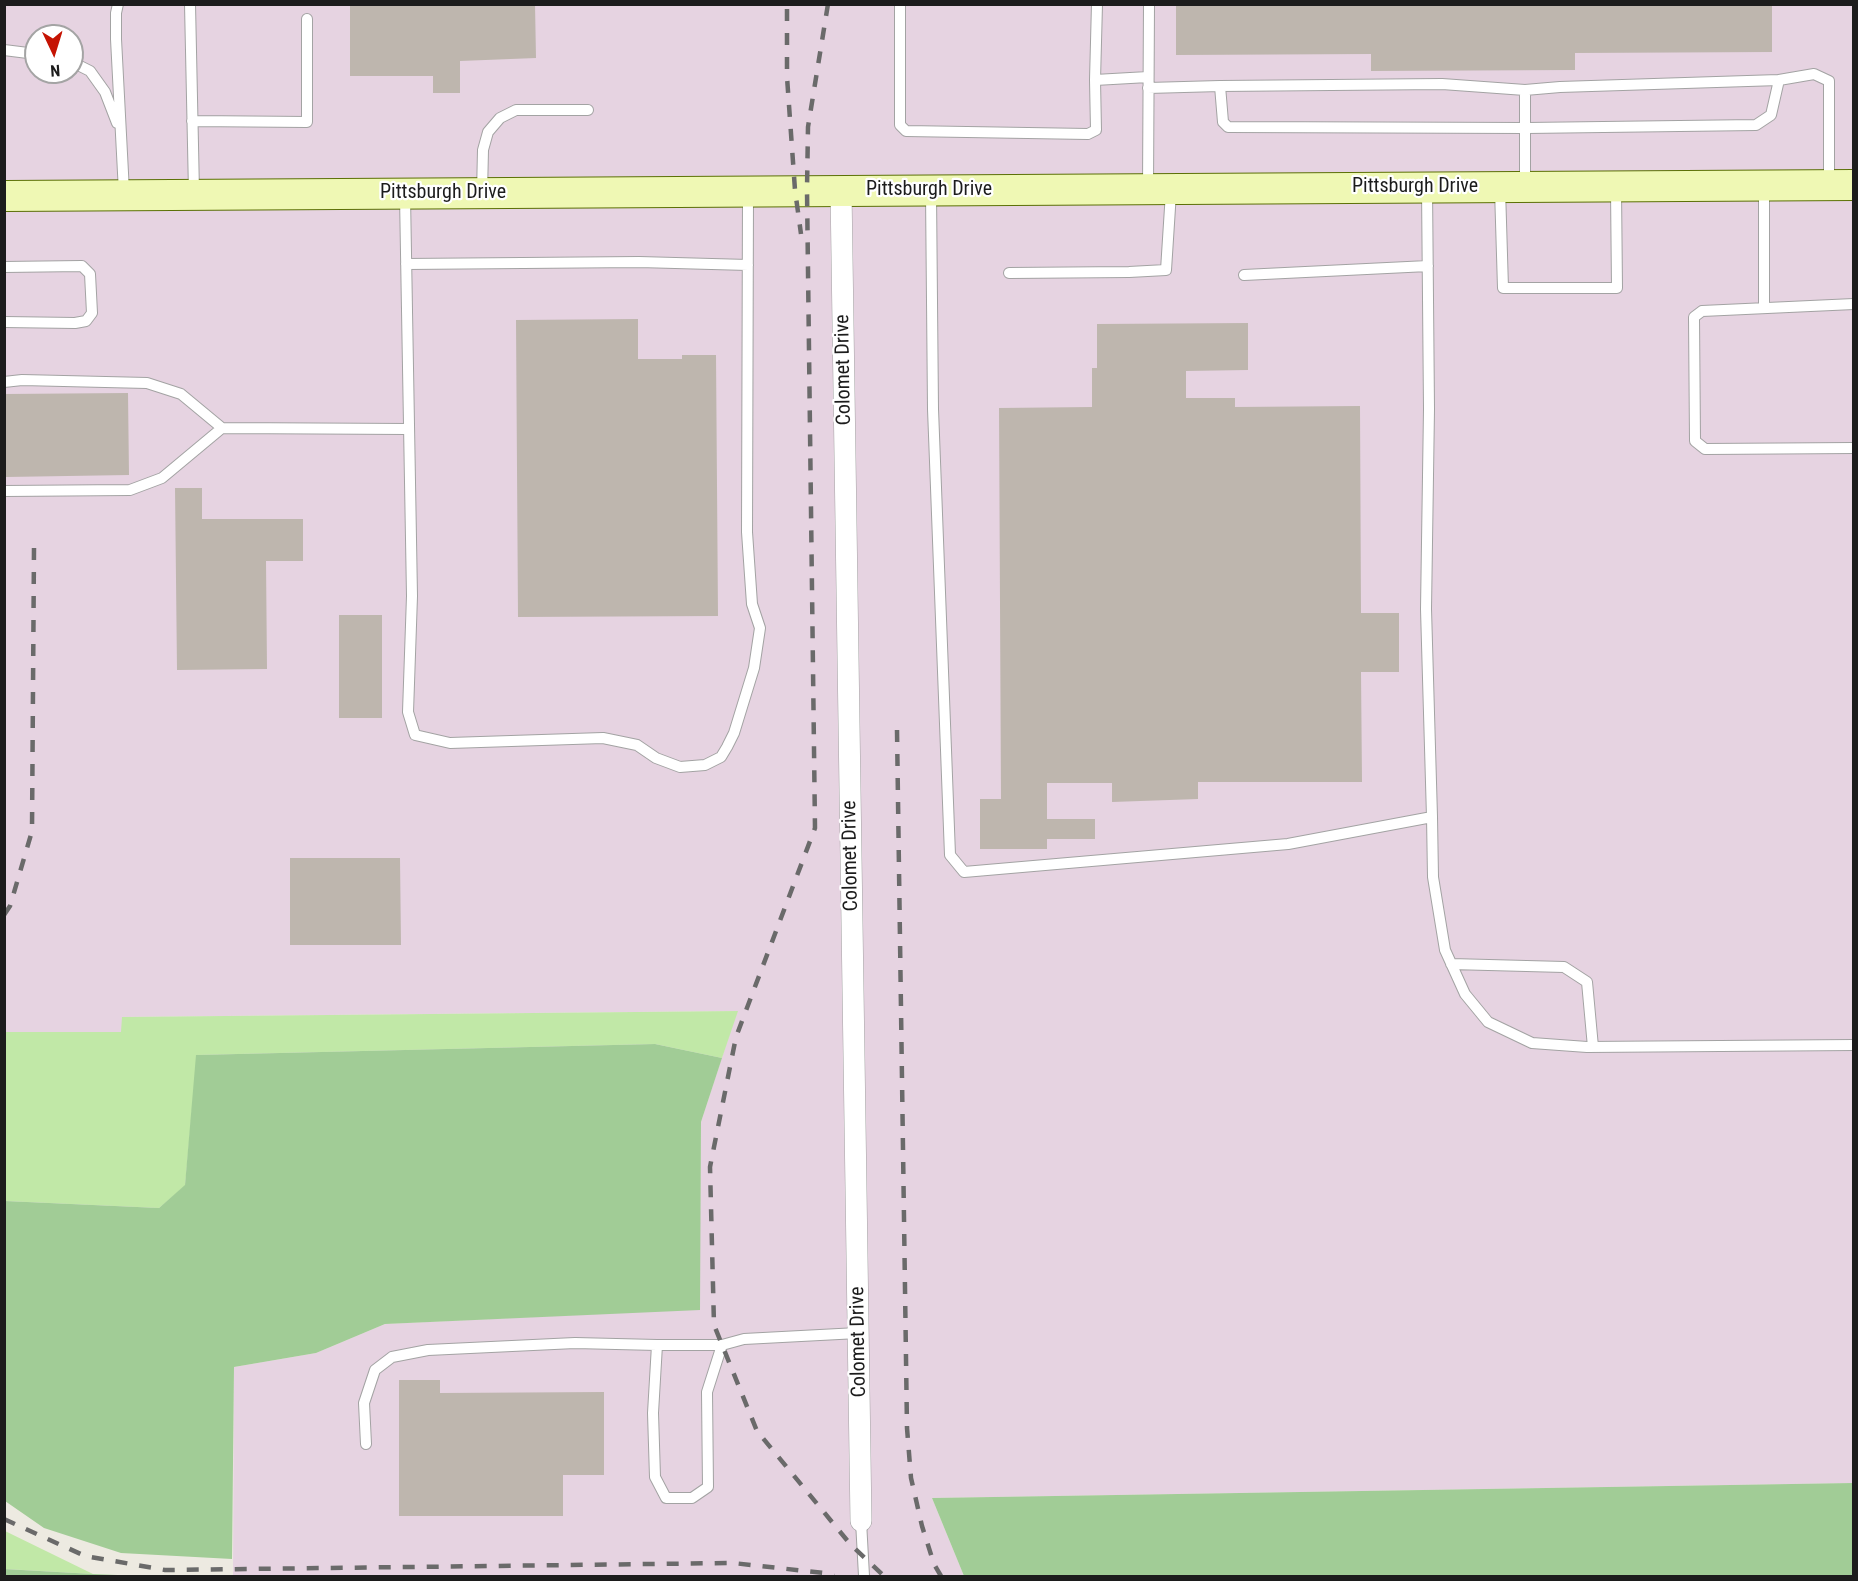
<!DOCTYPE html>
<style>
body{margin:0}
#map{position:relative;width:1858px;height:1581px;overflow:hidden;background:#edeae1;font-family:"Roboto Condensed",sans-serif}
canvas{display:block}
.frame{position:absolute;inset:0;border:6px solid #1c1c1c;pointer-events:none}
.north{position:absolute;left:24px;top:24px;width:60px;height:60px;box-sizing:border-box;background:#fff;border:2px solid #a4a4a4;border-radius:50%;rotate:176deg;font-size:16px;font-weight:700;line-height:24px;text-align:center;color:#1c1c1c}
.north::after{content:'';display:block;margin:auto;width:21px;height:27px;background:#c51303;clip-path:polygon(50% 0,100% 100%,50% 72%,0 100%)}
</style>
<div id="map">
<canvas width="1858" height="1581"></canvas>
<div class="frame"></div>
<div class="north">N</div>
</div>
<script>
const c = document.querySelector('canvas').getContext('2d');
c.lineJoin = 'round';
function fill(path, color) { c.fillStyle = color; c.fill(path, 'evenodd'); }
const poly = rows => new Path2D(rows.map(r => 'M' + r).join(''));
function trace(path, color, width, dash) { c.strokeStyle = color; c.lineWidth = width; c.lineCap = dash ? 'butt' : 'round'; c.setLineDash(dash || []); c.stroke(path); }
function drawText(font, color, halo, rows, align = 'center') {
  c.font = font + ' "Roboto Condensed",sans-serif'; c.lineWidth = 4.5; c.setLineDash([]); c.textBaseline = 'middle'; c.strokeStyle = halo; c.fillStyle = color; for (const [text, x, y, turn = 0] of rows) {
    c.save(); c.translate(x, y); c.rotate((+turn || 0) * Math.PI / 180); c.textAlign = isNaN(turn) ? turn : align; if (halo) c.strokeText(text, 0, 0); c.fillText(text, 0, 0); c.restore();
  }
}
fill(poly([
 [4,5,1853,5,1853,1483,932,1498,964,1576,233,1576,234,1367,316,1353,385,1324,699,1309,701,1122,737,1011,123,1017,122,1032,5,1032],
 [36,36,72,36,72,72,36,72]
]), '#e6d3e1');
fill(poly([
 [738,1011,722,1058,655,1044,197,1055,185,1186,159,1208,5,1201,5,1032,121,1032,122,1017],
 [5,1531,93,1574,5,1569]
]), '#c1e8a7');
fill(poly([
 [655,1044,722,1058,701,1122,700,1310,385,1324,316,1353,234,1367,232,1559,121,1553,44,1528,5,1501,5,1201,159,1208,185,1185,196,1055],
 [1853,1483,1853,1576,964,1576,932,1498],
 [4,1569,93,1574,142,1576,5,1576]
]), '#a1cc96');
fill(poly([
 [350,4,535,4,536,58,460,61,460,93,433,93,433,76,350,76],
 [1176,4,1772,4,1772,52,1575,53,1575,70,1371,71,1371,54,1176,55],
 [638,319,638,359,682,359,682,355,716,355,718,616,518,617,516,320],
 [1248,323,1248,370,1186,371,1186,398,1235,398,1235,407,1360,406,1361,613,1399,613,1399,672,1361,672,1362,782,1198,782,1198,799,1112,802,1112,783,1047,783,1047,819,1095,819,1095,839,1047,839,1047,849,980,849,980,799,1001,799,999,408,1092,407,1092,368,1097,368,1097,324],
 [128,393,129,475,6,477,5,394],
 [175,488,202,488,202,519,303,519,303,561,266,561,267,669,177,670],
 [339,615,382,615,382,718,339,718],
 [290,858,400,858,401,945,290,945],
 [399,1380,440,1380,440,1393,604,1392,604,1475,563,1475,563,1516,399,1516]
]), '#beb6ae');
const lane = poly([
 [118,4,116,13,116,39,124,192],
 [190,4,194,192],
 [900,4,900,125,906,131,1088,134,1096,130,1095,80,1148,77],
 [4,50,36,54],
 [72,62,90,71,105,92,117,123],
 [1095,80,1097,4],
 [1220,86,1442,84,1525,90,1560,87,1779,80],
 [1148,88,1220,86,1223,122,1228,127,1527,128,1756,125,1771,115,1779,80,1814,74,1829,81,1829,182],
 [1525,90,1525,184],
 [192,121,307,122,307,19],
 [1148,188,1149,4],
 [1500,189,1503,288,1617,288,1616,190],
 [482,193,483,150,488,132,500,118,516,110,588,110],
 [931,193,933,409,950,855,964,872,1288,844,1432,817,1426,609,1429,409,1427,188],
 [405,196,412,596,408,712,415,735,450,743,603,738,637,745,656,758,680,767,705,765,721,757,727,747,734,733,754,668,760,628,752,604,747,532,748,194],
 [406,264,639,262,748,265],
 [4,267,82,266,90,274,92,313,86,321,75,323,4,322],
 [1009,273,1129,272,1166,270,1171,192],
 [1244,275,1428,266],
 [1854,304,1702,311,1694,317,1695,441,1705,449,1854,448],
 [1764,308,1764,189],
 [4,382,22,380,147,383,181,394,222,428],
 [4,491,130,490,162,478,222,428,408,429],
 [1432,817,1433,877,1445,950,1465,994,1488,1022,1532,1043,1587,1047,1854,1045],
 [1451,964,1564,967,1587,982,1593,1047],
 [722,1345,657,1345,653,1413,655,1477,666,1498,692,1498,708,1487,707,1392,722,1345,744,1339,858,1333],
 [366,1444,364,1403,375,1370,392,1357,428,1350,575,1343,657,1345],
 [861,1521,864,1576]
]);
const street = poly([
 [841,190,861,1521]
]);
const secondary = poly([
 [4,196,1854,185]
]);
trace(lane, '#a3a3a3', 12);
trace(street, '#a3a3a3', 22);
trace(secondary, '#5b7006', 32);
trace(lane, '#fff', 10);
trace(street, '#fff', 21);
trace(secondary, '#eff8b4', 30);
trace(poly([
 [828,4,808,127,807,190,815,828,736,1037,710,1167,714,1325,757,1431,851,1545,884,1576],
 [787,9,787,77,795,190,801,234],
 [897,730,907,1428,911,1478,922,1526,934,1564,941,1576],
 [4,915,10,906,32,831,34,548],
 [4,1519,85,1556,165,1570,733,1563,824,1573,834,1576]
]), '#6a6a6a', 4.5, [12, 12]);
drawText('20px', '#1c1c1c', '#fff', [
 ["Pittsburgh Drive",1415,187],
 ["Pittsburgh Drive",929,190],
 ["Pittsburgh Drive",443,193],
 ["Colomet Drive",844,370,-91],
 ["Colomet Drive",851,856,-91],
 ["Colomet Drive",859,1342,-91]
]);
</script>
